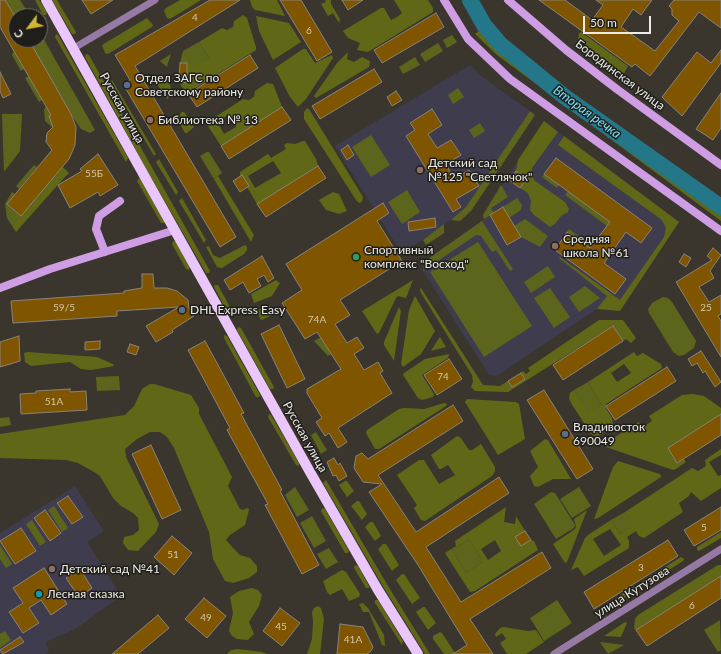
<!DOCTYPE html>
<meta charset="utf-8">
<style>
body{margin:0}
#map{position:relative;width:721px;height:654px;overflow:hidden;background:#3a362e;font-family:Lato,sans-serif}
canvas{display:block}
.north{position:absolute;left:8px;top:8px;width:40px;height:40px;box-sizing:border-box;background:#201e1a;border:1px solid #72706c;border-radius:50%;rotate:238deg;font-size:11px;font-weight:700;line-height:16px;text-align:center;color:#edebe6}
.north::after{content:'';display:block;margin:auto;width:14px;height:18px;background:#d2b735;clip-path:polygon(50% 0,100% 100%,50% 72%,0 100%)}
.scale{position:absolute;left:583px;top:16px;width:68px;height:18px;box-sizing:border-box;border:2px solid #edebe6;border-top:0;padding-left:5px;font-size:12px;line-height:14px;white-space:nowrap;color:#edebe6;-webkit-text-stroke:3px #201e1a;paint-order:stroke}
</style>
<div id="map">
<canvas width="721" height="654"></canvas>
<div class="north">С</div>
<div class="scale">50 m</div>
</div>
<script>
const c = document.querySelector('canvas').getContext('2d');
c.lineJoin = 'round';
function fill(path, color) { c.fillStyle = color; c.fill(path, 'evenodd'); }
const poly = rows => new Path2D(rows.map(r => 'M' + r).join(''));
function trace(path, color, width, dash) { c.strokeStyle = color; c.lineWidth = width; c.lineCap = dash ? 'butt' : 'round'; c.setLineDash(dash || []); c.stroke(path); }
function drawText(font, color, halo, rows, align = 'center') {
  c.font = font + ' Lato,sans-serif'; c.lineWidth = 3; c.setLineDash([]); c.textBaseline = 'middle'; c.strokeStyle = halo; c.fillStyle = color; for (const [text, x, y, turn = 0] of rows) {
    c.save(); c.translate(x, y); c.rotate((+turn || 0) * Math.PI / 180); c.textAlign = isNaN(turn) ? turn : align; if (halo) c.strokeText(text, 0, 0); c.fillText(text, 0, 0); c.restore();
  }
}
fill(poly([
 [470,65,481,76,530,111,466,207,458,215,402,254,335,146],
 [544,121,679,222,620,311,597,309,497,376,489,375,423,271,425,261,484,219,483,215],
 [75,486,104,531,87,542,121,596,77,628,46,642,49,652,44,654,0,654,0,533]
]), '#3f3c4d');
fill(poly([
 [5,0,20,0,30,16,16,16,16,18],
 [452,35,457,42,447,48,443,40],
 [42,36,95,130,90,133,81,129,74,119,30,43,35,40,40,40],
 [199,42,209,58,193,68,183,51],
 [438,43,443,51,425,62,420,54],
 [14,51,24,69,21,71,12,55],
 [171,54,168,63,167,67,160,61],
 [415,57,420,65,403,74,399,67],
 [29,76,42,100,39,102,25,78],
 [458,88,464,97,453,104,448,95],
 [46,106,51,115,53,128,45,121,44,110],
 [530,111,535,115,471,211,460,221,451,220,466,207],
 [2,114,22,114,20,151,4,172],
 [480,123,485,131,474,138,469,130],
 [371,135,390,165,371,177,352,147],
 [207,152,209,152,222,173,214,179,200,156],
 [34,165,37,167,19,189,16,186],
 [544,174,559,185,557,188,542,177],
 [501,185,508,197,491,208,494,213,484,219,483,215],
 [407,190,420,212,402,224,388,202],
 [568,191,610,222,607,226,565,195],
 [12,192,15,194,7,204,21,216,12,226,7,218,5,204],
 [517,198,522,205,521,210,509,218,503,207],
 [525,219,548,236,540,247,521,237,514,226],
 [482,221,513,269,510,271,496,250,492,252,481,236,476,235,423,271,425,261],
 [444,224,444,233,426,245,423,240],
 [569,229,592,246,590,249,567,232],
 [478,242,532,326,484,357,430,272],
 [548,266,555,277,531,293,524,282],
 [585,286,600,298,579,312,569,297],
 [550,288,570,317,554,328,534,298],
 [663,297,668,298,672,302,696,341,694,348,684,355,679,356,673,352,649,313,648,309,652,303],
 [321,337,331,354,328,356,314,341],
 [119,376,120,390,97,391,96,377],
 [588,382,602,405,588,414,574,390],
 [9,417,11,425,0,427,0,418],
 [316,432,327,450,321,454,311,435],
 [295,487,309,510,297,517,285,495],
 [579,487,591,506,572,518,560,499],
 [551,492,555,493,575,525,574,528,556,539,534,504],
 [54,506,68,528,62,532,48,510],
 [625,512,634,526,620,534,611,520],
 [312,516,326,541,314,548,300,523],
 [32,520,46,542,40,546,26,524],
 [469,539,483,562,466,573,452,550],
 [0,545,12,564,6,568,0,559],
 [329,548,338,562,326,569,317,554],
 [557,600,572,623,544,641,530,618],
 [720,620,721,650,718,652,704,630],
 [5,631,11,640,0,648,0,634],
 [600,642,624,645,608,654]
]), '#5d651c');
fill(poly([
 [35,0,39,0,47,12,46,15,43,15],
 [52,0,57,0,76,32,75,34,72,34],
 [180,0,201,0,170,19,167,18,164,11,166,8],
 [250,0,277,0,285,16,255,10,252,7],
 [325,0,331,0,331,4,340,19,339,23,333,13,328,16,321,4,326,2],
 [394,0,428,0,433,8,433,12,368,52,357,50,360,43,348,38,343,31,381,8,384,8,391,20,397,17,402,13],
 [462,0,476,0,503,38,566,91,608,118,721,199,721,221,497,55,475,34,480,30],
 [243,15,247,18,256,47,256,50,186,94,179,82,187,82,187,63,180,63,183,51,193,67,209,58,199,42,222,28,227,30,233,27,234,21],
 [256,16,289,23,301,42,273,60,259,31],
 [147,18,153,25,152,27,108,54,105,53,102,45],
 [581,32,628,66,623,75,578,39,579,33],
 [56,34,58,35,128,158,126,162,55,37],
 [303,49,306,49,315,63,332,55,333,58,306,99,298,107,290,97,275,68],
 [348,52,347,59,354,62,362,57,370,61,369,67,316,98,314,96,337,63],
 [86,54,89,55,210,271,209,273,206,273,144,165,85,57],
 [156,75,162,76,164,82,169,82,173,94,167,99,155,81,154,78],
 [112,80,156,154,154,156,111,82],
 [267,83,273,84,282,107,221,146,208,126,209,121,243,99,249,100,254,97,255,91],
 [228,115,236,127,224,134,217,122],
 [307,108,309,109,363,197,362,202,359,203,356,200,304,119,304,112],
 [182,112,184,112,194,127,187,133,185,133,176,117],
 [544,121,558,132,532,168,531,175,535,181,565,202,569,209,568,212,561,216,555,224,550,227,534,215,530,210,531,201,528,193,520,188,526,179,516,171,518,160],
 [564,136,679,222,620,311,597,309,607,296,559,258,560,257,620,300,664,237,666,228,662,220,558,145],
 [303,141,305,141,316,159,318,166,257,204,247,187,249,186,242,176,240,177,240,172,268,154,271,158,286,149,284,145,287,143,295,144],
 [273,161,281,173,255,188,248,176],
 [159,159,178,192,176,195,156,162],
 [62,166,69,173,63,179,16,232,12,226],
 [218,176,254,235,251,242,214,179],
 [140,177,165,222,164,223,161,223,137,181],
 [333,192,339,194,347,211,339,214,326,210,319,200],
 [182,198,206,240,204,243,179,201],
 [173,241,176,242,190,267,189,270,186,269,172,244],
 [245,245,247,247,247,250,244,254,222,268,217,267,206,247,209,246,213,255,220,258],
 [276,280,280,283,272,296,254,303,251,294],
 [413,280,406,298,398,296,396,298,379,333,377,334,362,311],
 [215,285,218,285,231,309,230,311,227,311,214,287],
 [421,288,483,385,500,386,508,381,512,387,525,379,521,373,523,371,526,374,530,371,528,368,599,320,623,320,636,338,631,343,626,339,623,341,613,326,508,392,475,391,471,387,473,382,472,375,421,293,420,289],
 [415,296,435,331,421,354,403,367,401,364,409,310],
 [267,305,270,306,274,314,262,320,260,319,258,310],
 [399,307,401,311,394,361,384,345,384,342],
 [238,327,241,328,274,387,273,389,270,389,237,330],
 [224,335,227,336,260,395,259,397,256,397,224,338],
 [440,337,446,347,431,351,439,338],
 [27,352,97,357,113,364,114,366,91,370,81,369,70,362,31,366,25,362,24,353],
 [634,352,637,356,643,353,661,364,662,368,606,404,606,408,612,418,613,424,610,428,598,437,594,436,591,434,571,403,569,398,570,393,574,390,588,413,602,405,588,382],
 [624,364,631,373,617,382,611,373],
 [449,354,448,358,422,375,434,394,433,397,422,400,418,398,403,375,404,373,425,359],
 [150,384,154,384,191,395,199,408,199,414,232,477,228,486,240,509,243,510,248,508,249,510,245,525,230,535,226,540,235,550,240,555,250,558,257,566,257,572,249,578,233,583,225,581,213,559,209,532,174,448,167,437,160,432,150,432,137,439,125,449,126,457,159,524,156,532,138,551,128,550,123,543,124,537,133,535,139,530,138,518,133,513,121,506,113,498,100,476,94,472,78,463,66,460,0,458,0,434,125,415,134,406,142,389],
 [693,394,704,396,721,408,721,414,668,448,677,463,684,459,686,462,676,469,673,470,606,447,607,442,639,422,643,427,652,421,649,416,682,395],
 [467,399,516,402,519,404,525,439,498,455,465,402],
 [444,403,447,404,446,406,379,449,375,449,366,433,367,430,399,409,405,408,424,409],
 [269,414,271,415,299,463,299,466,296,465,268,417],
 [457,436,461,438,469,450,472,450,481,444,495,467,495,471,492,476,425,521,421,520,414,508,417,505,397,475,419,460,424,460,439,484,455,475,448,465,441,469,439,469,431,455],
 [545,439,548,440,571,479,553,479,538,487,534,486,530,476,538,467,530,451],
 [721,449,721,455,709,462,718,476,721,475,721,488,701,501,691,492,689,496,679,503,683,512,644,538,639,536,636,531,627,537,629,541,629,548,584,576,578,567,571,570,585,538,588,535,611,520,620,534,633,526,625,512,692,468,698,471,706,466,705,460],
 [610,529,621,545,604,556,593,539],
 [618,461,660,474,661,477,598,518,594,519,613,467],
 [326,480,388,586,430,654,425,654,384,588,323,483],
 [345,481,347,481,354,491,347,497,339,485],
 [357,501,359,501,367,514,362,520,351,506],
 [506,507,504,522,515,524,516,516,525,531,515,537,521,546,531,540,534,541,538,550,475,591,470,592,445,553,456,546,455,541],
 [469,539,483,562,466,573,452,550],
 [495,540,501,551,488,560,481,549],
 [322,508,325,509,349,551,348,553,345,553,321,511],
 [587,510,567,562,565,563,553,544,575,529,576,527,574,519],
 [370,522,373,522,381,536,375,541,365,527],
 [721,532,721,538,699,551,697,550,697,547],
 [383,544,386,544,399,565,392,571,378,549],
 [681,557,684,559,683,561,599,614,597,613,597,610],
 [355,565,358,566,369,586,369,588,366,588,354,568],
 [718,565,721,565,721,580,719,577,636,630,634,629,635,619,638,615],
 [342,570,346,572,360,594,359,597,349,601,342,589,330,595,327,592,323,581],
 [402,574,404,574,420,598,412,604,396,580],
 [252,588,258,590,262,595,259,606,249,622,254,634,248,640,237,639,232,636,229,631,233,613,230,597,239,591],
 [375,600,378,600,403,641,402,645,375,603],
 [363,603,368,608,384,635,385,646,382,645,369,612,363,612,359,604],
 [318,606,321,608,324,619,320,654,307,654,312,639,313,622,312,612,314,608],
 [423,607,425,607,436,623,428,630,416,612],
 [625,622,627,623,621,637,604,636],
 [503,627,528,631,536,630,544,642,526,654,507,654,500,643,506,639,502,633,496,637,495,634,500,628],
 [440,632,442,633,455,653,453,654,444,654,433,639,433,636],
 [238,649,262,652,267,654,227,654,231,650]
]), '#606817');
trace(poly([
 [470,0,484,25,500,44,565,97,721,207]
]), '#237788', 16);
const building = poly([
 [0,0,5,0,16,18,16,40,29,40,71,114,76,127,75,145,69,159,21,216,7,204,52,150,46,142,47,133,53,127,49,116,51,115,0,27,0,0],
 [82,0,113,0,91,14,82,0],
 [210,0,240,0,135,66,236,237,220,247,123,84,130,80,115,55,210,0],
 [280,0,301,0,332,52,317,61,280,0],
 [342,0,363,0,348,10,342,0],
 [539,0,565,0,592,20,603,5,596,0,652,0,641,15,633,9,621,27,655,51,679,21,672,15,672,9,669,6,674,0,721,0,721,28,699,12,650,76,635,64,632,67,539,0],
 [436,13,444,27,382,63,374,50,436,13],
 [721,50,721,63,682,116,662,97,697,52,711,63,721,50],
 [250,55,258,68,197,107,188,94,250,55],
 [180,63,187,63,187,83,179,82,180,63],
 [374,69,382,82,320,119,312,106,374,69],
 [0,72,11,94,3,98,0,91,0,72],
 [396,91,402,100,392,106,387,97,396,91],
 [721,93,721,128,713,140,696,129,721,93],
 [282,107,291,120,229,159,221,146,282,107],
 [432,109,442,125,428,134,437,148,451,140,461,155,446,164,454,179,469,170,479,186,456,199,461,207,453,212,406,136,415,130,410,123,432,109],
 [348,145,354,155,347,160,341,150,348,145],
 [98,154,118,185,100,196,98,192,70,208,58,185,82,171,80,169,98,154],
 [556,158,652,228,641,243,626,232,604,263,626,279,615,294,555,250,567,232,590,248,610,222,544,174,556,158],
 [318,166,326,178,266,217,257,204,318,166],
 [516,171,526,179,520,188,509,180,516,171],
 [242,175,249,186,240,192,233,181,242,175],
 [383,203,389,213,377,221,402,261,340,300,350,315,335,324,347,343,357,337,364,348,354,354,364,370,378,362,383,371,380,373,392,393,338,428,347,442,338,448,329,433,325,436,316,422,322,418,307,393,307,389,341,369,317,332,305,339,282,303,302,290,286,264,383,203],
 [503,207,521,237,507,245,490,215,503,207],
 [435,218,436,227,409,231,408,222,435,218],
 [713,248,721,255,710,271,714,278,699,287,709,302,721,295,721,314,718,316,721,321,721,357,676,282,712,260,707,256,713,248],
 [684,254,691,258,686,267,679,262,684,254],
 [262,256,274,278,268,282,264,275,257,279,261,286,249,293,243,282,230,290,224,280,262,256],
 [142,274,153,274,154,288,167,288,177,291,188,300,189,308,194,316,172,330,173,332,156,342,146,326,179,307,117,311,117,316,13,323,11,301,124,293,124,291,142,288,142,274],
 [279,325,305,379,287,388,261,334,279,325],
 [613,326,623,341,563,380,553,365,613,326],
 [19,336,20,361,0,367,0,342,19,336],
 [100,341,100,349,85,350,85,342,100,341],
 [205,341,244,413,241,414,282,490,280,491,319,565,302,574,265,505,268,504,227,430,230,428,188,350,205,341],
 [130,344,139,347,136,355,127,352,130,344],
 [701,351,721,382,715,387,705,371,703,373,697,363,692,366,688,359,701,351],
 [449,359,462,379,437,395,424,375,449,359],
 [667,367,676,381,615,420,606,406,667,367],
 [521,373,525,379,512,387,508,381,521,373],
 [70,389,70,392,86,391,87,410,21,414,20,394,36,393,36,391,70,389],
 [544,390,593,469,577,479,527,400,544,390],
 [453,405,463,421,378,475,416,532,499,477,509,493,426,547,461,602,542,552,551,568,470,619,493,654,453,654,467,645,418,565,369,492,382,484,363,482,354,468,356,456,362,453,368,459,453,405],
 [721,414,721,435,677,463,668,448,721,414],
 [151,445,181,510,162,519,132,454,151,445],
 [334,458,338,465,340,463,347,476,339,481,336,475,333,476,327,462,334,458],
 [68,496,83,517,72,524,57,503,68,496],
 [721,507,721,530,694,546,684,530,721,507],
 [45,510,61,533,50,541,34,518,45,510],
 [21,528,36,551,15,564,0,541,21,528],
 [525,531,531,540,521,546,515,537,525,531],
 [172,536,192,553,174,575,154,557,172,536],
 [668,540,678,556,594,609,584,592,668,540],
 [44,568,67,604,51,615,41,600,29,608,39,623,23,633,9,612,23,603,13,588,44,568],
 [80,569,92,588,79,597,66,578,80,569],
 [721,576,721,598,647,646,636,630,721,576],
 [204,598,226,616,207,638,185,619,204,598],
 [280,608,300,623,282,646,263,631,280,608],
 [158,615,169,628,138,654,112,654,158,615],
 [340,624,363,627,373,647,371,651,367,654,337,654,340,624],
 [20,637,24,642,3,654,0,650,20,637]
]);
fill(building, '#7f5500');
trace(building, '#89837a', 1);
trace(poly([
 [74,48,155,0],
 [554,654,721,549]
]), '#9779a5', 7);
trace(poly([
 [444,0,468,39,510,79,721,231],
 [508,0,566,50,618,90,721,165],
 [105,252,96,229,99,216,120,201],
 [0,288,50,269,175,230]
]), '#ce9de3', 8);
trace(poly([
 [46,0,310,472,378,590,418,654]
]), '#ebc6fb', 10);
for (const [x, y, r, color] of [
 [127,85,4,"#5c6f8a"],
 [150,120,4,"#8d6e63"],
 [420,170,4,"#8d6e63"],
 [555,246,4,"#8d6e63"],
 [356,257,4,"#2e9e5b"],
 [182,310,4,"#5c6f8a"],
 [565,434,4,"#5c6f8a"],
 [52,569,4,"#8d6e63"],
 [39,594,4,"#0f9aa8"]
]) { const dot = new Path2D(); dot.arc(x, y, r, 0, 2 * Math.PI); c.fillStyle = color; c.fill(dot); trace(dot, '#201e1a', 1.5); }
drawText('10px', '#d2c6ac', null, [
 ["4",195,18],
 ["6",309,31],
 ["55Б",94,174],
 ["59/5",64,308],
 ["25",706,308],
 ["74А",317,320],
 ["74",443,377],
 ["51А",54,402],
 ["5",704,528],
 ["51",173,555],
 ["3",641,568],
 ["6",692,606],
 ["49",206,618],
 ["45",281,627],
 ["41А",353,640]
]);
drawText('12px', '#edebe6', '#201e1a', [
 ["Бородинская улица",620,75,37],
 ["Русская улица",122,108,61],
 ["Русская улица",305,437,61],
 ["улица Кутузова",632,592,-32]
]);
drawText('12px', '#edebe6', '#201e1a', [
 ["Отдел ЗАГС по",135,78],
 ["Советскому району",135,92],
 ["Библиотека № 13",158,120],
 ["Детский сад",428,163],
 ["№125 \"Светлячок\"",428,177],
 ["Средняя",563,239],
 ["школа №61",563,253],
 ["Спортивный",364,250],
 ["комплекс \"Восход\"",364,264],
 ["DHL Express Easy",190,310],
 ["Владивосток",573,427],
 ["690049",573,441],
 ["Детский сад №41",60,569],
 ["Лесная сказка",47,594]
], 'left');
drawText('italic 13px', '#73e0f8', '#201e1a', [
 ["Вторая речка",587,112,36]
]);
</script>
